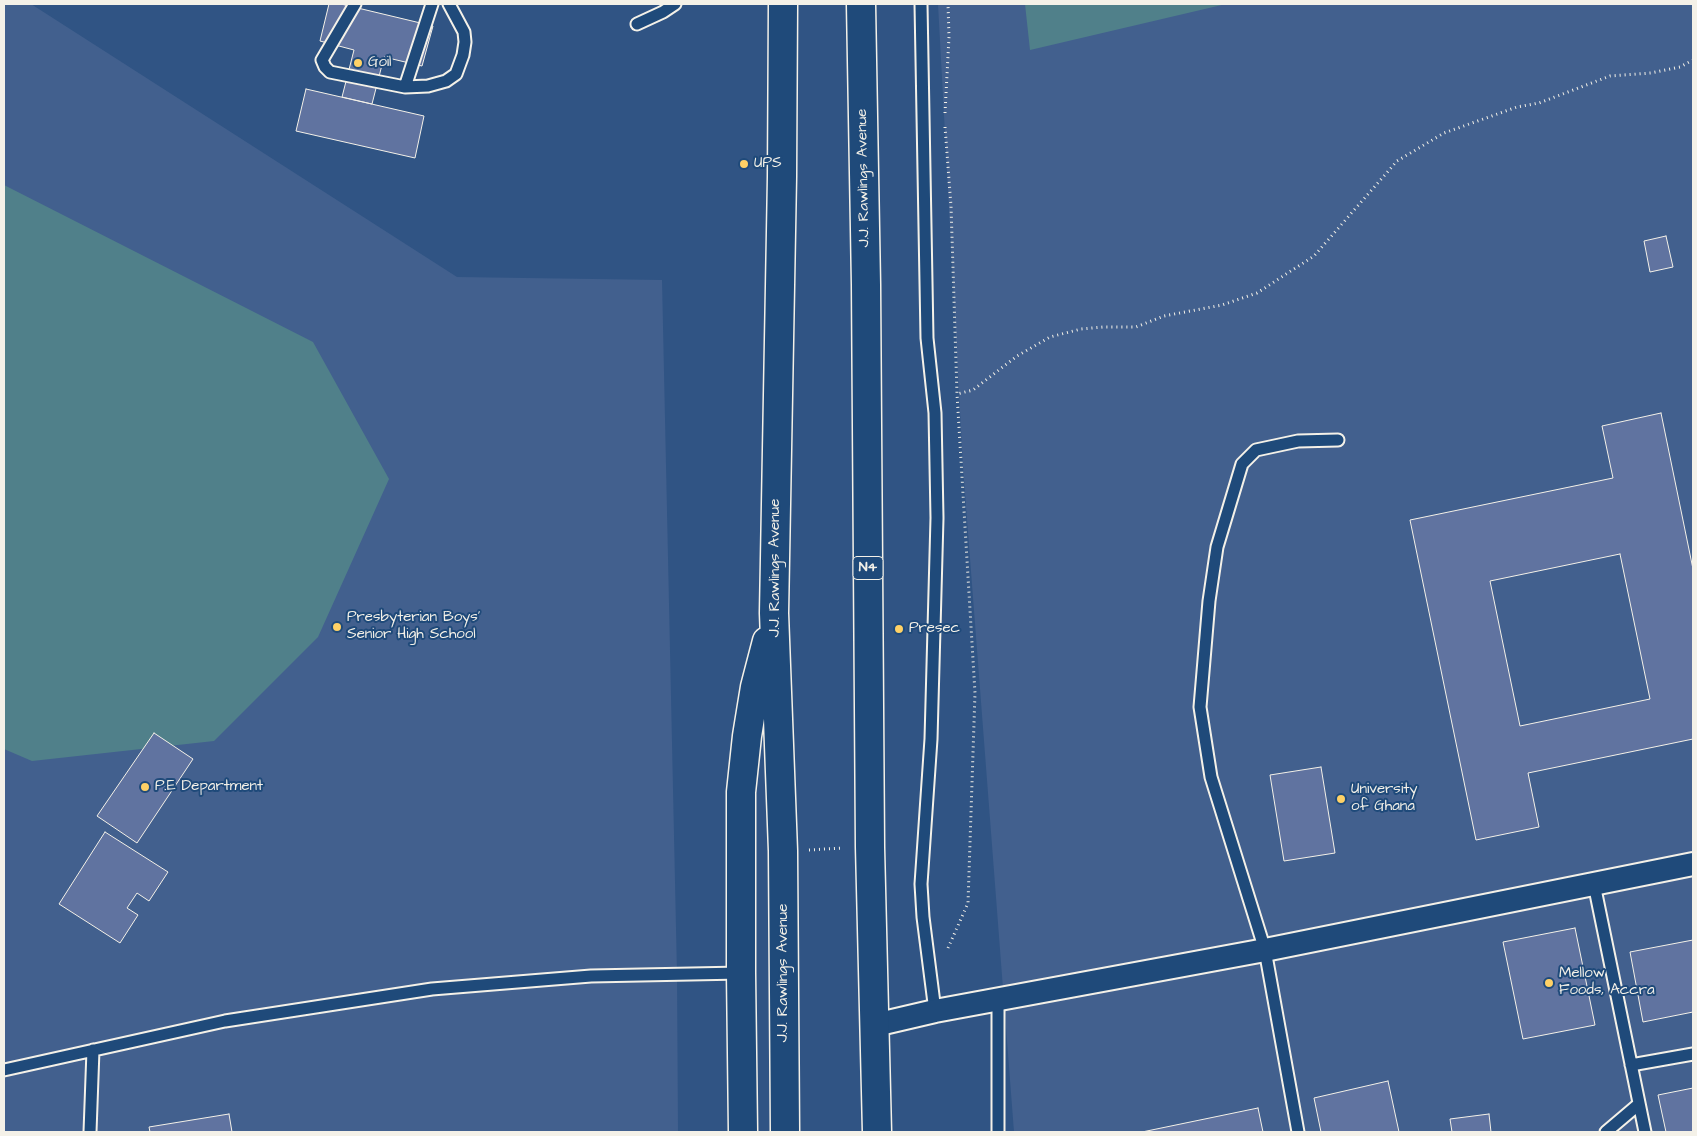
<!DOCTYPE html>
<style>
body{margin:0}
#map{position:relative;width:1697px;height:1136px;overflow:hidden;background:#305484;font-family:"Architects Daughter",sans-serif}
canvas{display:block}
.frame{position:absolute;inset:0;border:5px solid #f4f1e8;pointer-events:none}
</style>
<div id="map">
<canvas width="1697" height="1136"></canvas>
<div class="frame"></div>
</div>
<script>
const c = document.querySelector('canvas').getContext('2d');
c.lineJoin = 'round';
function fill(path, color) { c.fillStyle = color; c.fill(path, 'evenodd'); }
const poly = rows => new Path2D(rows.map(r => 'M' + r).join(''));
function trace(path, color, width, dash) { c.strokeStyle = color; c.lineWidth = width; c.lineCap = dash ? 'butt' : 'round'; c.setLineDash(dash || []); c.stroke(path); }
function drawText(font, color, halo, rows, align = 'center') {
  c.font = font + ' "Architects Daughter",sans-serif'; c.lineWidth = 4; c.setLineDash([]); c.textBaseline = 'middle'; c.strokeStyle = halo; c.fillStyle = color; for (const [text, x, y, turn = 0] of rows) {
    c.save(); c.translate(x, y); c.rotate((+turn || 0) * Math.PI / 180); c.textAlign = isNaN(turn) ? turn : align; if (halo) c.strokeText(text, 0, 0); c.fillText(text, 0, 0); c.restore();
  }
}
fill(poly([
 [4,4,31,4,457,277,662,280,677,974,678,1132,4,1132],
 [938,4,1693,4,1693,1132,1014,1132,963,467]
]), '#42608e');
fill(poly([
 [1025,4,1226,4,1030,50],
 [4,185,313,342,389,479,318,637,214,741,32,761,4,749]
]), '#50808a');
const building = poly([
 [329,4,341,4,433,26,422,66,384,57,372,104,342,97,354,50,320,41,329,4],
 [306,89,424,116,415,158,296,131,306,89],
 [1666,236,1673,267,1650,272,1644,241,1666,236],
 [1661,413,1693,569,1693,739,1528,773,1539,827,1476,840,1410,520,1613,478,1602,426,1661,413],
 [1620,554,1650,699,1520,726,1490,581,1620,554],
 [154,733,193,759,137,843,97,816,154,733],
 [1321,767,1335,853,1284,861,1270,775,1321,767],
 [105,832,168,872,149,901,137,893,127,908,138,915,120,943,59,904,105,832],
 [1575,928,1595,1025,1523,1039,1503,942,1575,928],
 [1693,940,1693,1012,1643,1022,1630,952,1693,940],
 [1388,1081,1399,1132,1321,1132,1314,1098,1388,1081],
 [1693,1088,1693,1132,1666,1132,1658,1095,1693,1088],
 [1258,1108,1263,1132,1142,1132,1258,1108],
 [229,1114,232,1132,150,1132,149,1127,229,1114],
 [1489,1114,1491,1132,1452,1132,1450,1119,1489,1114]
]);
fill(building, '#6073a0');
trace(building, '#f4f1e8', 1);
const lane = poly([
 [355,4,322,60,325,67,330,72,405,87,432,4],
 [921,4,927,338,935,413,937,518,931,739,921,884,923,917,935,1011],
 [637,24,663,12,675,4],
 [405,87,428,86,446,81,456,74,463,55,465,42,464,32,449,4],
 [1594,884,1645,1132],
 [998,999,998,1132],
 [1631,1065,1693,1054],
 [4,1070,225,1021,432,989,591,976,741,973],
 [90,1132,93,1050],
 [1298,1132,1265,950,1211,777,1200,707,1209,601,1217,547,1242,464,1256,450,1298,441,1338,440],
 [1606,1132,1639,1104]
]);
const street = poly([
 [875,1025,935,1011,1265,950,1693,864]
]);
const highway = poly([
 [783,4,782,177,774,613,783,851,785,1132],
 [861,4,866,285,870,847,877,1132],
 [743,1132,741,973,741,792,747,736,755,687,767,641]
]);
trace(lane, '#f4f1e8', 15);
trace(street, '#f4f1e8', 26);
trace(highway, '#f4f1e8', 31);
trace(poly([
 [945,113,949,37,948,4],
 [945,127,951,206,957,394,973,390,1017,356,1050,337,1081,329,1103,327,1136,327,1164,316,1222,305,1257,293,1314,256,1397,161,1444,133,1517,107,1539,103,1610,76,1651,73,1680,67,1693,60],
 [809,850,843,848],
 [948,948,968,903,975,693,957,394]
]), '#f4f1e8', 3, [1, 4]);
trace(lane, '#1f4a7a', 11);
trace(street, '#1f4a7a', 22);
trace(highway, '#1f4a7a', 28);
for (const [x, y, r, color] of [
 [358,63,5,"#ffd166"],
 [744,164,5,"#ffd166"],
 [337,627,5,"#ffd166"],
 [899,629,5,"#ffd166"],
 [145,787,5,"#ffd166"],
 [1341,799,5,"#ffd166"],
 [1549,983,5,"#ffd166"]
]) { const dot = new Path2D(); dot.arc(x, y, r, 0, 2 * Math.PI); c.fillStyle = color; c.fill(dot); trace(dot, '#1f4a7a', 2); }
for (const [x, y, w] of [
 [868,568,30]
]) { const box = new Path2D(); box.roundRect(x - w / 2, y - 11.5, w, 23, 4); c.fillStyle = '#1f4a7a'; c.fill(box); trace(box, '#f4f1e8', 1); }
drawText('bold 14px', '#f4f1e8', null, [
 ["N4",868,568]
]);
drawText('15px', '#f4f1e8', '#1f4a7a', [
 ["Goil",368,63],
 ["UPS",754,164],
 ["Presbyterian Boys'",347,618],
 ["Senior High School",347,635],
 ["Presec",909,629],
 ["P.E Department",155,787],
 ["University",1351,790],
 ["of Ghana",1351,807],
 ["Mellow",1559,974],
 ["Foods, Accra",1559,991]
], 'left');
drawText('15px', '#f4f1e8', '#1f4a7a', [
 ["J.J. Rawlings Avenue",864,178,-91],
 ["J.J. Rawlings Avenue",776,568,-90],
 ["J.J. Rawlings Avenue",784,973,-90]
]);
</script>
